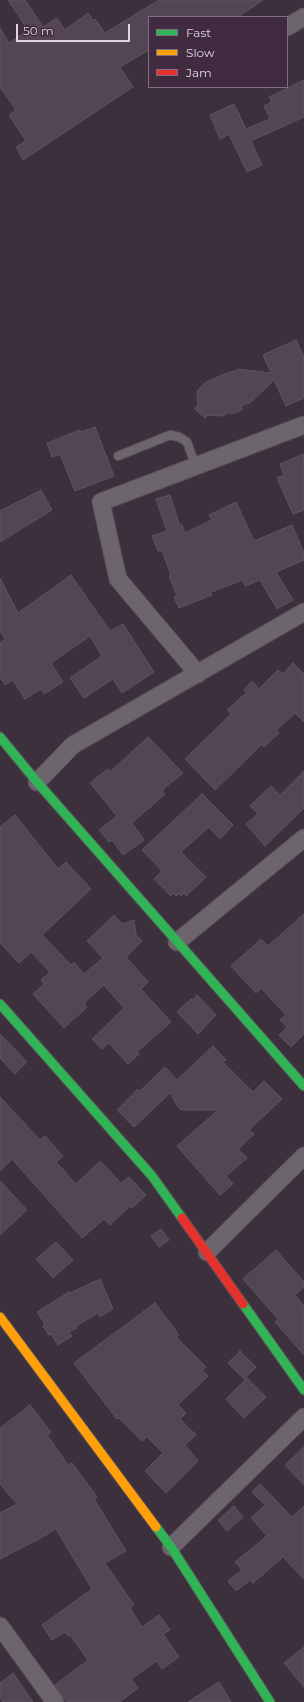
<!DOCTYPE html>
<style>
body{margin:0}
#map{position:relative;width:304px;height:1702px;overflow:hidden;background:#3c303c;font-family:Montserrat,sans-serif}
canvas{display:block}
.legend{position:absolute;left:148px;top:16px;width:140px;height:72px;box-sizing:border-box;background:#402b41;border:1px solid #806e81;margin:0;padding:5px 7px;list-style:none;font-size:12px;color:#e0d2e0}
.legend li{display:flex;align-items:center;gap:8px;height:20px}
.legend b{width:20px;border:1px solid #806e81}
.scale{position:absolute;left:16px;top:24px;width:114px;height:18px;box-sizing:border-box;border:2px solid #e0d2e0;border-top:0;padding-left:5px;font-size:12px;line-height:14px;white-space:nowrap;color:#e0d2e0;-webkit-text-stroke:3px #402b41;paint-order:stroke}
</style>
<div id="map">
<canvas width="304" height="1702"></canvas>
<ul class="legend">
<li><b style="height:5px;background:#30b455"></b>Fast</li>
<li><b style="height:5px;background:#ff9f0a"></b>Slow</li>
<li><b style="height:5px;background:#e5322d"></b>Jam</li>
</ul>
<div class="scale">50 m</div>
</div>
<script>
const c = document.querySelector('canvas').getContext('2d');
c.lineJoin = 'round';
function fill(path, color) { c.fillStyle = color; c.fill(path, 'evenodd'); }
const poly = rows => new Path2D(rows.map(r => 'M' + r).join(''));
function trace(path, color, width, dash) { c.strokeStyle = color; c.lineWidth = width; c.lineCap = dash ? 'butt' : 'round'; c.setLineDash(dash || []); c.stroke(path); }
const building = poly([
 [8,0,25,0,43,27,57,18,65,30,88,13,93,21,95,19,105,33,159,0,263,0,238,17,149,17,149,50,120,67,133,87,23,160,16,147,26,141,9,115,16,110,0,87,0,28,9,43,28,30,8,0],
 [304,80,304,117,251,141,262,165,247,172,229,134,220,139,210,115,234,104,246,129,270,119,264,106,272,102,269,97,304,80],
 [296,340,304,357,304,398,286,406,274,380,251,402,241,406,242,410,231,414,229,412,222,416,207,415,205,418,194,408,198,405,197,391,206,382,227,373,238,370,238,369,271,373,263,355,296,340],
 [95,427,114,476,75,491,60,454,52,457,47,443,80,430,81,432,95,427],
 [304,454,304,510,293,514,277,478,284,475,280,464,304,454],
 [41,490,52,510,0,542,0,511,41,490],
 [170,495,180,526,182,525,185,533,212,520,209,515,236,502,254,541,292,525,304,553,304,560,276,572,293,600,277,609,260,580,245,586,243,580,211,592,212,595,179,608,174,597,177,596,169,576,171,575,162,550,158,551,152,536,167,531,156,499,170,495],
 [71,575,110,631,123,624,154,672,122,693,113,679,84,698,70,678,102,656,90,636,51,663,63,682,44,694,41,689,25,699,13,680,5,685,0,677,0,643,5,639,0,631,0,578,18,613,71,575],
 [293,663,304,674,304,722,295,713,277,730,279,733,264,747,262,744,215,790,185,759,231,714,227,710,246,693,244,690,252,681,259,689,278,670,283,674,293,663],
 [148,737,183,773,162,790,165,794,132,823,144,840,123,855,112,840,109,842,99,830,117,816,90,783,108,769,110,772,148,737],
 [304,771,304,808,265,846,246,824,258,814,250,806,271,786,280,795,304,771],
 [202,794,233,825,220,839,209,827,181,852,206,877,186,896,184,893,181,896,179,894,176,896,173,893,171,896,154,879,162,871,142,850,202,794],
 [15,815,58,869,66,862,91,889,42,935,71,965,74,962,84,974,103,958,87,941,114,915,122,924,134,920,136,935,142,941,126,957,148,982,141,989,171,1022,137,1052,139,1054,128,1064,109,1043,102,1049,92,1039,124,1008,104,985,84,1003,87,1007,64,1028,33,994,44,984,41,980,50,972,31,952,19,963,0,943,0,827,15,815],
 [304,914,304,1034,291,1047,279,1035,287,1027,280,1020,286,1015,261,988,256,993,231,966,261,939,268,946,304,914],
 [197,995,216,1015,198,1034,177,1012,191,999,193,1000,197,995],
 [0,1034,27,1062,15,1074,0,1058,0,1034],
 [213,1046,226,1060,223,1062,253,1092,264,1081,282,1099,249,1130,254,1134,238,1149,247,1158,226,1176,233,1184,220,1195,177,1146,218,1110,182,1110,178,1107,170,1093,134,1127,117,1110,138,1089,140,1091,165,1067,177,1080,213,1046],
 [0,1097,40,1140,45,1136,63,1156,56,1162,76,1184,100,1161,121,1183,129,1177,146,1195,132,1208,130,1206,110,1225,104,1219,82,1238,12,1159,0,1171,0,1097],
 [0,1181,27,1210,0,1235,0,1181],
 [161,1229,169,1240,159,1247,151,1236,161,1229],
 [56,1242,73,1260,53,1278,36,1259,56,1242],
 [276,1250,304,1282,304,1287,295,1295,304,1306,304,1355,275,1322,278,1319,243,1279,276,1250],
 [100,1279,113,1309,100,1317,98,1313,76,1326,77,1328,69,1332,72,1336,58,1345,51,1334,49,1335,43,1326,45,1324,37,1312,69,1292,70,1293,100,1279],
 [155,1303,179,1335,176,1337,206,1367,202,1370,208,1376,178,1405,186,1413,180,1419,196,1435,185,1445,198,1461,166,1493,145,1471,163,1453,147,1437,142,1441,119,1418,117,1419,74,1363,155,1303],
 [240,1351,256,1367,244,1379,228,1363,240,1351],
 [247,1378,266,1397,244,1418,226,1399,247,1378],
 [30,1405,51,1432,47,1435,68,1465,72,1463,97,1497,94,1499,126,1551,105,1563,134,1605,130,1608,142,1627,159,1615,170,1630,163,1634,179,1657,162,1669,157,1661,131,1679,138,1688,120,1702,67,1702,55,1685,88,1660,70,1635,68,1636,65,1632,52,1640,42,1625,92,1589,56,1529,39,1539,0,1559,0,1513,17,1504,0,1484,0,1428,30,1405],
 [304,1447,304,1485,285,1465,304,1447],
 [260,1484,292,1517,304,1506,304,1579,283,1557,253,1583,250,1580,236,1591,228,1581,242,1570,235,1562,267,1536,251,1518,265,1505,252,1492,260,1484],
 [234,1506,243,1517,227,1531,218,1520,234,1506],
 [304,1647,304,1687,284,1663,304,1647],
 [13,1673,33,1702,3,1702,0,1697,0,1683,13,1673],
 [219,1682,231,1702,188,1702,219,1682]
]);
fill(building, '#534554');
trace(building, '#5e545e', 1);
const lane = poly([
 [118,456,170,435,179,437,187,442,196,467]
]);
const street = poly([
 [287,27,304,17],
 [198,674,118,579,101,502,304,425],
 [37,782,73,745,304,612],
 [177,942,304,838],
 [207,1252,304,1156],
 [171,1547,304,1417],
 [0,1626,55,1702]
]);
const fast = poly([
 [0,737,37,782,304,1086],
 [0,1004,152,1176,182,1218],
 [243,1304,304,1390],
 [156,1527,171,1547,270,1702]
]);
const slow = poly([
 [0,1317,156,1527]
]);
const jam = poly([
 [182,1218,243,1304]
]);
trace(lane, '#584e58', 10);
trace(street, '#584e58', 19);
trace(fast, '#584e58', 11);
trace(slow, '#584e58', 11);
trace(jam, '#584e58', 11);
trace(lane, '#6d656d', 8);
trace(street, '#6d656d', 17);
trace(fast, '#30b455', 9);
trace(slow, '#ff9f0a', 9);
trace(jam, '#e5322d', 9);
</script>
